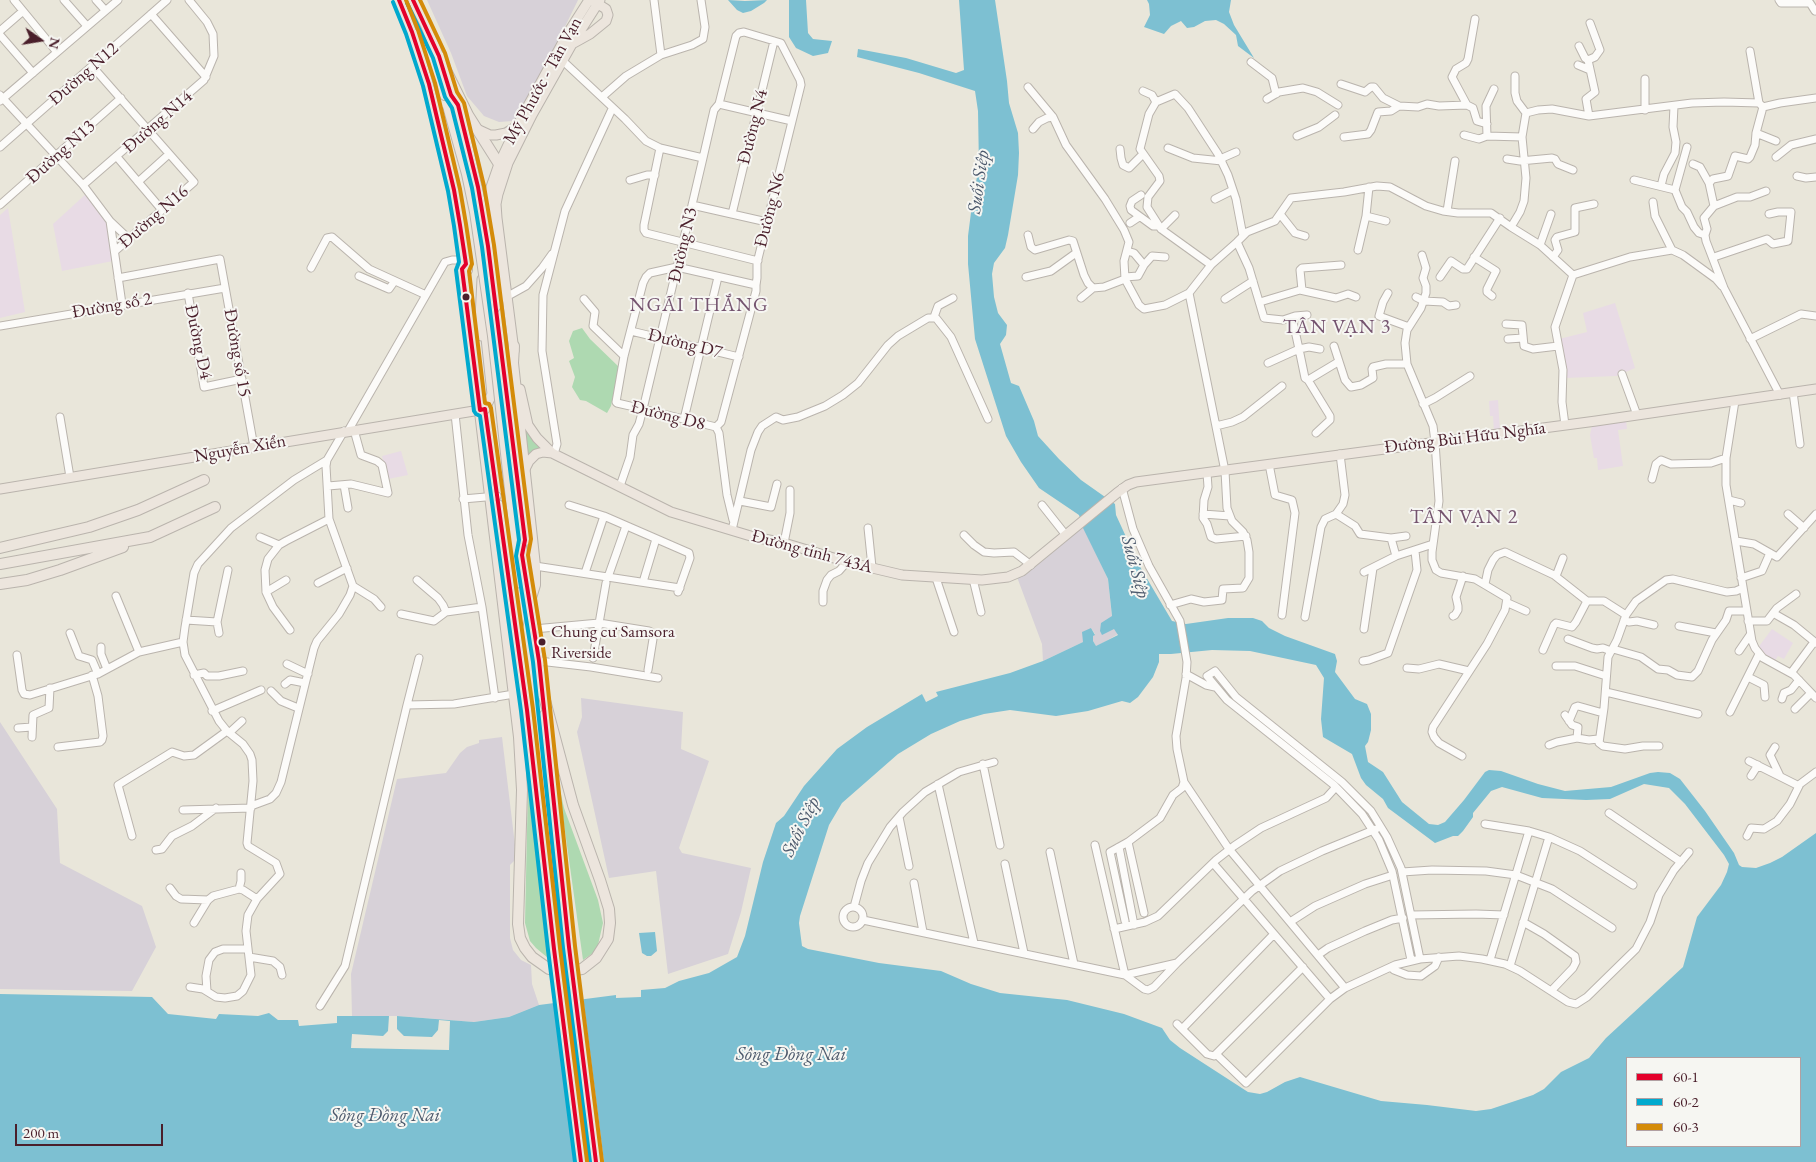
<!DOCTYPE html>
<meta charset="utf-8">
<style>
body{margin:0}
#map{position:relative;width:1816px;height:1162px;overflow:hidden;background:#e9e6da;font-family:"EB Garamond",serif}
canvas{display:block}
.legend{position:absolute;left:1626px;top:1057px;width:175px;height:90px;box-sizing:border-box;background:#f6f6f2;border:1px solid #b1a0a2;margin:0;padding:6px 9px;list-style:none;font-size:15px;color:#4a1f2b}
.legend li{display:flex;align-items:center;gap:10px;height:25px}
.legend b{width:25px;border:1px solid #b1a0a2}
.north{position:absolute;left:15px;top:15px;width:50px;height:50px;-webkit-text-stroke:4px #f6f6f2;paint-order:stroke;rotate:103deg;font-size:14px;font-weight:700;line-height:20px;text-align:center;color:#4a1f2b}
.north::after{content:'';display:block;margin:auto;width:18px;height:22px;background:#4a1f2b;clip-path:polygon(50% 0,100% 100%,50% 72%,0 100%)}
.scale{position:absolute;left:15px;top:1124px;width:148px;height:22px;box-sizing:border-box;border:2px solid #4a1f2b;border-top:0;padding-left:6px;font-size:15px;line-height:18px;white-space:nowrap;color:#4a1f2b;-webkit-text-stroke:4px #f6f6f2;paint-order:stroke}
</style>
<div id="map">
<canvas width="1816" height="1162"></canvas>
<ul class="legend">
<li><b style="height:6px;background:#e4002b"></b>60-1</li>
<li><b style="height:6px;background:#00a9ce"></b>60-2</li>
<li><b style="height:6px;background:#d48b09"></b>60-3</li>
</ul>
<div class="north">N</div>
<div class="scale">200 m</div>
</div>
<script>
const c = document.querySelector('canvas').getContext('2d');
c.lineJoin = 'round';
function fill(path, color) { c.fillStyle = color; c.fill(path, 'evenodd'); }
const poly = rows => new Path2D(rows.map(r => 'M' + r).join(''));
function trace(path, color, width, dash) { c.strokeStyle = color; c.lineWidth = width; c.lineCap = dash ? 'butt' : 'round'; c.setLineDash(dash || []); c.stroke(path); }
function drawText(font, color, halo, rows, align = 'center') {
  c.font = font + ' "EB Garamond",serif'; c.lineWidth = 4; c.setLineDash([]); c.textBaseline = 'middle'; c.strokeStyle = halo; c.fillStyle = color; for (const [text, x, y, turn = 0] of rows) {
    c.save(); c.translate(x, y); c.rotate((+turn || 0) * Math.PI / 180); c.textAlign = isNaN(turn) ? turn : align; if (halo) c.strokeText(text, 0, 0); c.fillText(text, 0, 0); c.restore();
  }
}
fill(poly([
 [87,193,105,215,113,261,62,271,53,224],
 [8,208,25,312,0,318,0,215],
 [1615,303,1635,368,1617,376,1564,378,1559,339,1587,332,1583,313],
 [1498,400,1500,431,1494,431,1493,416,1490,416,1489,401],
 [1626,420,1627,429,1618,430,1623,466,1598,470,1597,458,1594,458,1590,435,1592,425],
 [401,451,408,475,388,479,382,456],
 [1772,629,1793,643,1784,659,1778,656,1774,662,1764,656,1757,649]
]), '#e8dbe5');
fill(poly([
 [427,0,578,0,555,47,519,115,512,121,499,122,484,116,467,96,451,53],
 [1082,524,1108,579,1112,617,1114,628,1118,634,1096,647,1093,641,1092,636,1095,634,1091,628,1083,642,1043,661,1042,644,1017,577],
 [581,698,683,712,681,749,709,761,679,848,682,853,751,868,741,912,728,954,668,974,656,871,609,878,577,732,582,717],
 [0,722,57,809,60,863,142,906,156,947,132,991,0,989],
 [502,737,515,845,514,861,510,865,510,938,513,950,521,960,531,965,532,984,539,1005,509,1017,474,1022,397,1016,352,1016,351,974,397,779,446,773,460,753,467,747,479,743,479,740]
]), '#d7d1d8');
fill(poly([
 [582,328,590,339,619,367,611,406,607,413,586,401,580,400,572,387,575,377,569,361,574,358,569,341,573,331],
 [520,416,534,440,542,450,526,461],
 [558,781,564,808,598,900,603,923,598,945,593,953,583,960],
 [528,787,545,931,548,958,536,948,530,941,525,923]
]), '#aed9b1');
fill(poly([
 [728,0,745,1,767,0,764,3,751,11,743,13,737,10],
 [789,0,806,0,808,33,813,39,832,41,828,53,813,56,796,48,789,37],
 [959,0,995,0,1007,81,1009,103,1018,133,1019,153,1018,175,1008,235,1005,248,994,263,992,274,994,297,998,313,1007,325,1006,335,1000,344,1011,383,1019,386,1034,421,1038,436,1059,459,1081,480,1115,504,1116,515,1139,565,1172,621,1186,624,1228,618,1253,618,1262,621,1269,628,1285,636,1335,654,1337,661,1335,672,1355,699,1367,704,1371,714,1371,730,1368,742,1365,746,1368,762,1383,772,1402,802,1429,824,1438,825,1445,822,1464,800,1485,772,1489,770,1501,771,1538,784,1565,791,1611,787,1650,773,1658,772,1670,773,1680,779,1705,811,1734,853,1739,865,1742,867,1756,868,1770,863,1782,857,1816,833,1816,1162,0,1162,0,994,152,997,168,1014,216,1019,219,1014,258,1016,269,1013,278,1020,298,1020,299,1026,337,1023,337,1016,397,1016,474,1022,509,1017,539,1005,616,995,616,998,641,997,641,990,665,988,679,981,709,973,737,957,745,936,763,862,776,823,784,816,804,786,837,749,867,727,922,694,926,702,938,696,936,692,1010,673,1043,661,1083,642,1082,632,1091,628,1095,635,1093,636,1093,641,1096,646,1118,635,1114,629,1102,635,1100,631,1101,623,1112,616,1108,579,1083,528,1079,515,1039,488,1021,462,1006,436,975,339,968,264,968,236,973,197,979,167,978,111,975,91,919,73,857,57,858,49,906,58,956,73,964,70],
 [1212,650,1250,651,1316,665,1324,678,1321,719,1323,737,1352,754,1361,778,1366,785,1383,799,1388,808,1435,843,1453,836,1458,836,1463,831,1473,817,1473,813,1491,791,1502,787,1542,798,1586,800,1610,799,1644,784,1669,788,1685,804,1724,855,1729,864,1727,872,1721,885,1697,917,1683,967,1606,1038,1589,1058,1561,1072,1544,1089,1533,1095,1491,1109,1476,1111,1427,1105,1381,1101,1300,1077,1285,1082,1267,1092,1260,1094,1248,1092,1180,1048,1170,1040,1162,1028,1124,1014,1067,1000,1000,993,971,984,941,971,879,963,808,949,802,946,799,923,800,916,829,825,842,803,898,754,931,734,960,721,984,714,1010,710,1056,716,1088,711,1122,701,1130,703,1138,697,1153,677,1159,662,1159,654,1171,654],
 [1627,1058,1800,1058,1800,1146,1627,1146],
 [1147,0,1231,0,1229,12,1234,25,1254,58,1238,46,1236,35,1224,24,1216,20,1205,21,1194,27,1187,28,1181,21,1171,26,1164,34,1144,27,1150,15,1149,4],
 [655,932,657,951,651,956,647,956,642,953,639,933]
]), '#7dc0d2');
fill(poly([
 [583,997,604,1162,574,1162,554,1000],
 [389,1016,397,1016,397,1029,404,1036,432,1037,438,1030,439,1020,450,1021,449,1050,351,1048,352,1034,383,1036,388,1031]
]), '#e9e6da');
const minor = poly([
 [14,0,56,51],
 [64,0,87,26],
 [96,0,105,10],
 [654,0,661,55],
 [1779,0,1781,3,1810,3,1815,11],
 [151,14,206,77],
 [0,31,23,11],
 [0,35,33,73],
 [1579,46,1585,58,1588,60],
 [1750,51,1759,103,1762,106],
 [563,61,625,119,646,141,660,148,703,158],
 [1251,62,1272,78,1276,94],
 [1578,65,1590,70],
 [92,66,194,182,115,251],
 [1645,79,1645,110],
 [1341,84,1365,92,1371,87,1374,87,1383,98,1399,106,1418,107,1427,104,1439,106,1467,105,1473,108,1477,121,1487,124],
 [1028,87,1053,117,1066,145,1105,199,1124,230,1129,242,1124,261,1125,279,1139,305,1144,309,1165,305,1189,293,1211,265,1237,242,1247,232,1275,221,1291,198,1344,192,1377,186,1390,187,1426,206,1443,211,1458,213,1491,213,1511,227,1540,245,1573,275],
 [1143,91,1152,95,1156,102],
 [0,95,83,185,110,221,122,304],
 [602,97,626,76,661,55,692,45,703,39,705,27,701,0],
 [1267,99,1279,92,1303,88,1317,92,1338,105],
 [0,101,118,0],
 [719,104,792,121],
 [1467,105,1452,77,1456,69,1466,63,1468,59,1475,19],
 [1526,113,1538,110,1552,109,1589,116,1692,103,1724,102,1759,103],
 [1589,116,1586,99,1595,92,1588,60,1595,57,1600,50,1590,23],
 [1033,129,1039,122,1047,118,1053,117],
 [1756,133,1776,141],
 [1464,135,1479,139,1487,136,1522,137],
 [1297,136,1319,127,1335,115],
 [1487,136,1486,106,1494,89],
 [1344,137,1368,134,1371,130,1378,112,1391,111,1399,106],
 [0,147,167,0],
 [660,148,644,225,644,230,646,233,758,261],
 [1168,148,1193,158,1222,161],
 [1120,149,1121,158,1123,165,1129,168,1143,154],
 [117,157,162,210],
 [1776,157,1791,145,1816,139],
 [1220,159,1236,152],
 [1507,159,1520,161,1552,158,1555,159,1558,164,1573,170],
 [1693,164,1700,167,1709,183],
 [1797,176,1806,178,1816,177],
 [630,180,647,175,655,175],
 [1634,180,1675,190,1682,207,1687,212,1694,227,1699,233,1705,235],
 [138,182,169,154],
 [83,185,204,80,214,56,213,34,207,22,189,0],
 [1661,186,1664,174,1675,153,1676,142,1673,127,1674,106],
 [1675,190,1687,147],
 [1141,195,1132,201,1130,206,1131,210,1153,226,1159,226],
 [1215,199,1233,190],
 [1653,202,1655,216,1672,250],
 [0,205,121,98],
 [692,205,767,222],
 [1714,206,1737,197,1750,197,1766,191],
 [1447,211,1455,161],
 [732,214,774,41],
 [1280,214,1295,233,1305,236],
 [1366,216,1386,221],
 [110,221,129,239],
 [1130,223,1139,217],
 [1511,227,1520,212,1524,201,1526,178,1522,137,1526,113,1517,101,1515,93,1515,76],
 [1161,229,1175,215],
 [1028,235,1031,247,1035,250,1069,240,1073,241,1084,275,1088,283,1093,288,1104,287,1125,279],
 [1237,242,1249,268,1264,318,1283,320,1295,316,1307,315],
 [1540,245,1551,214],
 [1358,250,1366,216,1369,187],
 [1127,251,1134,253,1144,265],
 [1422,255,1426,268,1423,278,1426,286,1426,293,1421,308,1407,330,1405,343,1407,364,1433,426,1435,442,1439,501,1432,552,1432,560,1436,570,1441,573,1475,579,1507,598,1505,610,1487,644,1433,727,1432,732,1434,737,1439,743,1462,756],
 [1474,257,1496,271,1487,289,1487,292,1492,296],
 [1553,257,1558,250,1555,240,1557,237,1575,232,1575,208,1594,204],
 [1714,257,1767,239,1773,244,1788,241,1791,212,1778,212,1769,214],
 [1211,265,1161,229,1147,207,1148,197,1160,181,1159,176,1140,149,1149,114,1156,102,1175,94,1188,108,1218,154,1228,175,1236,199,1243,236],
 [311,268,327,238,332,237,369,269,426,295],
 [1573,275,1630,257,1672,250,1683,255,1716,279,1722,286],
 [359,276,389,289,394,282],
 [1026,277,1051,271,1076,253],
 [1125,277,1138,276,1144,265,1152,256,1165,257],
 [1440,277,1451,261,1463,269,1467,269,1500,218],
 [118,278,220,259,254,447],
 [1302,290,1300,270,1302,268,1341,265],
 [188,293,204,387,242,379],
 [1388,293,1383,302,1379,316,1409,327],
 [508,296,526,286,542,268,552,254],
 [1416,297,1424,301,1443,302,1449,306,1456,305],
 [1081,298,1093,288],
 [584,299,595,312,593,326,624,356],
 [1225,299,1253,281],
 [1260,302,1300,290,1336,298,1348,294,1356,297],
 [934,317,938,306,953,298],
 [1292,317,1299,349,1309,347,1320,349],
 [1506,324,1522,325,1524,346,1533,349,1558,346],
 [0,326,225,288],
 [631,331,739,357],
 [1508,339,1523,338],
 [1750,339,1801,314,1816,316],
 [1334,346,1345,380,1351,387,1361,385,1373,378,1372,369,1373,367,1386,364,1407,364],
 [1268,363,1299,349,1305,378,1308,380,1338,362],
 [1622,374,1637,415],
 [1308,380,1330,416,1330,420,1316,433],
 [1793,392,1800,444],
 [1780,395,1724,288,1706,241,1705,235,1707,229,1704,218,1714,206,1709,183,1713,179,1728,176,1735,156,1748,159,1750,157,1755,145,1756,133,1763,107,1780,103,1816,98],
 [1735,401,1726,458,1726,485,1752,641,1755,648,1763,658,1794,675,1816,698],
 [1423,404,1435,398,1470,376],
 [455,414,468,535,482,607,495,698],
 [60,417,70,477],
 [684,419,718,277],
 [1565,425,1562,402,1563,370,1555,327,1573,275],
 [1216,426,1232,422,1243,417,1282,386],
 [716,427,719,433,727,495,733,520],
 [348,431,445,262,452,260,465,260],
 [554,454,557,444,542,351,543,295,565,211,612,109],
 [1269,464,1275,495,1292,500,1295,513,1282,615],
 [1207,473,1208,487,1204,500,1203,518,1207,524,1211,537,1216,539,1246,536],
 [1652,479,1656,464,1661,460,1671,464,1711,463,1726,458],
 [344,485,348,508],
 [328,486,351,484,388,493,382,465,377,461,361,455,354,430],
 [620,486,630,457,633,435,639,424,643,409,677,267,692,205,703,158,714,110,719,104,736,36,739,33,744,32,781,43,800,80,801,85,757,263,757,278,756,285,756,291,721,422,716,427,643,409,617,403,616,402,624,356,643,283,646,277,650,273,677,267,756,285],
 [1122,488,1133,529,1149,566,1180,621,1187,662,1186,678,1176,736,1177,749,1184,782,1182,788,1173,795,1160,818,1128,842,1110,852,1125,921],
 [463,499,497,496],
 [1729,500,1741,503],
 [740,501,771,507,777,484],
 [569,505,604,516,689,553,690,558,678,592],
 [1042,505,1065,534],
 [1203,514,1230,516],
 [1336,514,1355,526,1360,534,1391,538,1396,556],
 [1788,514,1804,528],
 [868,528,872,567],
 [732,530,751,450,758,432,762,426,776,417,783,420,798,417,825,406,843,395,858,383,888,345,898,336,928,318,936,318,951,337,988,419],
 [964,535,974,545,984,552,994,553,1014,552,1031,565],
 [260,537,279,545],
 [1391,538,1406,536],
 [1736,541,1754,544,1777,557,1816,514],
 [784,543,790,513,790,490],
 [535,566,680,588],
 [1364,572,1396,556,1433,544],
 [585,573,604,516],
 [1556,576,1563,558],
 [608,577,626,526],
 [936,578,954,632],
 [1741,578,1762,571,1770,553],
 [973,579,981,612],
 [417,580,438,598,443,605,446,612],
 [643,582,656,539],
 [318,583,347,568],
 [1485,584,1488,570,1493,560,1497,555,1505,552,1554,575,1587,601,1604,601,1626,615],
 [353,586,374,599,381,607],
 [266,592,286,580],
 [116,596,139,652],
 [823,602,823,591,827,580,831,575,839,571,847,562],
 [1508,603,1526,611],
 [1170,605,1191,599,1204,602,1222,600,1223,589,1243,588,1249,578,1249,552,1247,540,1243,532,1232,521,1227,508,1225,471,1189,293],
 [1773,613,1794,625,1816,643],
 [401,614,434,621,446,612,482,607],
 [1453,616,1455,615,1458,610,1458,606,1456,597,1463,576],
 [1305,617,1321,527,1325,519,1336,514,1343,504,1345,495,1340,454],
 [186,620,217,622,219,633],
 [1624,620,1629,622,1637,621,1654,625],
 [1748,621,1767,621,1777,608,1796,594],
 [217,622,228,570],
 [1679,626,1716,633],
 [534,629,599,623,649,631,651,632,653,639,648,670],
 [1364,629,1373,568],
 [290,630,273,607,266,592,265,570,268,559,279,545,286,541,329,519],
 [70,633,79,656,92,660,98,674],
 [1568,639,1592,648,1597,649,1603,648,1611,651],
 [101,647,101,654,107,669],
 [1613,649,1641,657,1658,669,1668,670,1677,675,1692,677,1698,671,1712,640,1726,620,1729,611,1746,611],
 [1543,650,1554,625,1556,623,1572,627,1576,622,1587,601],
 [1739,651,1750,635],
 [17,655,22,690,24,694,30,695,98,674,139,652,183,642],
 [593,658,606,583],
 [539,661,591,667,658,678],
 [1363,661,1369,660,1388,653,1417,570,1415,551],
 [287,664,308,674],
 [1556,666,1575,666,1606,676],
 [1407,668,1419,669,1439,664,1469,671],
 [1791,673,1814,642],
 [1186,674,1206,685,1215,687],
 [194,675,204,673,207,676,219,676,243,671],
 [1748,677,1764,685,1765,697],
 [285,684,290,680,305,683],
 [271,691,281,701,298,708],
 [1606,692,1698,714],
 [1782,699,1784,693,1791,690,1799,680],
 [407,705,419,658],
 [1795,709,1811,693],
 [212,711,261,690],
 [1730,712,1759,654],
 [1565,715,1572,725,1578,727,1577,738],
 [1569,721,1575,707,1578,706,1603,713],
 [18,728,32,727],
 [229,733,242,721],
 [32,737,33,715,49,708,50,688],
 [1549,745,1557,742,1577,738,1589,740,1598,739],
 [1659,746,1643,746,1625,749,1603,746,1599,743,1604,708,1608,657,1617,640,1626,615,1636,601,1666,580,1673,579,1727,592,1736,591,1743,588],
 [58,747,100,742,102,740,103,736,98,696,92,675],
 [1775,747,1770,755,1780,776],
 [1749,761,1799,786],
 [983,764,1000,845],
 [1751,776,1758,765],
 [1184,782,1229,849,1345,988],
 [938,784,974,943],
 [251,806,270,799,276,793,281,782,314,648,317,641,339,614,350,595,353,586,329,519,326,466,327,460],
 [183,810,251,808],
 [1609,813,1681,862],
 [899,817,909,866],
 [1485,824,1529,831,1549,837,1580,851,1633,885],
 [132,836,118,785,172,752,184,756,194,755,227,731],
 [1747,836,1751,828,1764,829,1777,821,1790,804,1800,784,1816,772],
 [1128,842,1144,913],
 [1095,845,1125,975],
 [1119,847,1134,925],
 [156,850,162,849,172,836,192,826,216,808],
 [1050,852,1074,964],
 [1213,863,1330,999],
 [1005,864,1024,953],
 [1402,872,1432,870,1486,871,1516,875,1552,889,1612,928],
 [914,883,923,932],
 [170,888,176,896,181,899,208,900],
 [239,889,241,881,241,873],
 [854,907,861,881,868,863,890,827,903,812,925,792,959,772,994,762],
 '843 917a10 10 0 1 1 20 0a10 10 0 1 1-20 0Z',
 [1411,915,1476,914,1504,915],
 [863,920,1125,975,1144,989,1148,990,1154,987,1177,963],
 [1290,922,1315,906,1365,884,1393,875],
 [1523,922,1544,934,1575,956,1576,962,1573,968,1551,991],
 [194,923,208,900,213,896,239,889,243,890,257,899],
 [1114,929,1145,922,1158,916,1216,860,1234,846,1261,828,1326,798,1336,787],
 [1318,955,1328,948,1365,931,1392,920,1403,918],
 [249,957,273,961,280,967,282,975],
 [1411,960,1392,871,1379,840,1362,814,1334,785,1227,700,1207,676,1215,671,1236,697,1342,782,1371,811,1387,837,1401,868,1420,959],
 [1490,960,1529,831],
 [1510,966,1549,837],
 [1391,967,1394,970,1407,975,1421,976,1435,966,1439,957],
 [1125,975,1177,963,1252,891,1280,871,1322,851,1376,829],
 [190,987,203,989,216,997,225,998,237,996,243,991,251,975,246,931,248,915,257,899,280,874,276,863,248,846,247,843,253,781,252,760,250,754,243,744,227,731,219,721,185,655,183,642,185,627,194,573,198,564,231,528,294,480,327,460,344,431],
 [207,991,206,976,209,960,215,952,223,949,248,949],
 [320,1006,345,966,407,705,454,704,514,694],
 [1177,1024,1207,1054,1214,1056,1303,967],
 [1182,1029,1274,934],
 [1216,1054,1246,1083,1330,999,1345,988,1395,965,1420,959,1459,956,1482,959,1505,964,1520,971,1568,1002,1576,1004,1587,997,1636,949,1650,922,1659,895,1674,870,1689,852]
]);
const major = poly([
 [572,44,590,34,606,21,608,15,606,9,593,1],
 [477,129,490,135,496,135,506,133,517,126],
 [481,336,480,318,482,279],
 [514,351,497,218,496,204,498,194,508,163,532,115,572,44,600,0],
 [520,389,528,425,537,438,552,453,671,512,754,537,784,543,847,562,902,575,982,580,1008,577,1022,571,1117,493,1128,485,1136,482,1596,421,1816,389],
 [485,409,492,394,485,329,487,319,498,303,500,296,488,216,488,204,491,187,499,164,517,126,568,33,589,0],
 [524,471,529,461,536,454,543,452,552,453],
 [0,489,480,410]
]);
const highway = poly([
 [399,0,419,54,435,110,454,190,467,270],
 [413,0,426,25,440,61],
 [415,35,431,55,445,95],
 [439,56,468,115,499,164],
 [447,84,453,105],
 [466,264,462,269,474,362,519,737,522,790,518,924,520,938,525,948,532,957,549,969,562,972,582,969,596,958,608,939,610,923,609,909,600,880,573,805,542,689],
 [514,346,513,363,535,566,535,585,530,601],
 [498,505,528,721,554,949],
 [520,540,543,695],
 [0,548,89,527,138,510,204,480],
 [0,564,150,537,215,507],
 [0,584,27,580,60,570,123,547],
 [518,624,523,599,522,592],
 [545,715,569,947]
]);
trace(minor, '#bab4ad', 9);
trace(major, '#bab4ad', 11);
trace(highway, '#bab4ad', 12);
trace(minor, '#fcfbf9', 7);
trace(major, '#ece5dd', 9);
trace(highway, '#ece5dd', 10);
const highwayBridge = poly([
 [458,105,483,216,495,299],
 [448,106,467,174,475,212,493,336,516,544],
 [504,370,525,540],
 [569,947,596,1162],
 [554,949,581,1162]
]);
trace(highwayBridge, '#bab4ad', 12, []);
trace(highwayBridge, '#ece5dd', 10);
trace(poly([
 [399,0,412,32,429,84,454,190,460,225,466,264,462,269,480,410,485,409,527,710,554,949,581,1162],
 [413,0,439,56,451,95,458,105,478,187,488,246,525,540,522,555,539,661,569,947,596,1162]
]), '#e4002b', 4);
trace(poly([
 [393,2,406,34,423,86,448,191,454,226,459,262,456,270,474,411,476,414,480,416,521,711,548,950,575,1162],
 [407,3,433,58,445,97,452,108,472,188,482,247,519,540,516,556,533,662,563,948,590,1162]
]), '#00a9ce', 4);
trace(poly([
 [406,0,418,30,435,83,460,189,466,224,472,264,469,271,485,403,489,404,491,408,533,709,560,948,587,1161],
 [420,0,445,53,457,92,464,103,484,186,494,245,531,539,528,555,545,660,575,946,602,1161]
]), '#d48b09', 4);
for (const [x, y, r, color] of [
 [466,297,4.5,"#4a1f2b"],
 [542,642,4.5,"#4a1f2b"]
]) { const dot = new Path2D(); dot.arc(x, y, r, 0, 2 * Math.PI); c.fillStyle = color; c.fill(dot); trace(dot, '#f6f6f2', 2); }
drawText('17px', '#4a1f2b', '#f6f6f2', [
 ["Chung cư Samsora",551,632],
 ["Riverside",551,653]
], 'left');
drawText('18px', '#4a1f2b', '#f6f6f2', [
 ["Đường N12",84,74,-41],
 ["Mỹ Phước - Tân Vạn",543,81,-61],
 ["Đường N14",158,122,-41],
 ["Đường N4",753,127,-76],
 ["Đường N13",61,152,-42],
 ["Đường N6",770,210,-76],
 ["Đường N16",154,217,-41],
 ["Đường N3",683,245,-77],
 ["Đường số 2",112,306,-10],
 ["Đường D4",198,342,78],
 ["Đường D7",685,344,14],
 ["Đường số 15",237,353,80],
 ["Đường D8",668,416,14],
 ["Đường Bùi Hữu Nghĩa",1465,438,-7],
 ["Nguyễn Xiển",240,449,-10],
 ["Đường tỉnh 743A",812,552,15]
]);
drawText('italic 19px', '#4c596c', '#f6f6f2', [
 ["Suối Siệp",979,182,-82],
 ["Suối Siệp",1135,567,75],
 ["Suối Siệp",801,827,-64],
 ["Sông Đồng Nai",791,1055],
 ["Sông Đồng Nai",385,1116]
]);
c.letterSpacing = '1px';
drawText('20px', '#75546f', '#f6f6f2', [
 ["NGÃI THẮNG",699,306],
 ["TÂN VẠN 3",1337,328],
 ["TÂN VẠN 2",1464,518]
]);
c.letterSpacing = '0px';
</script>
